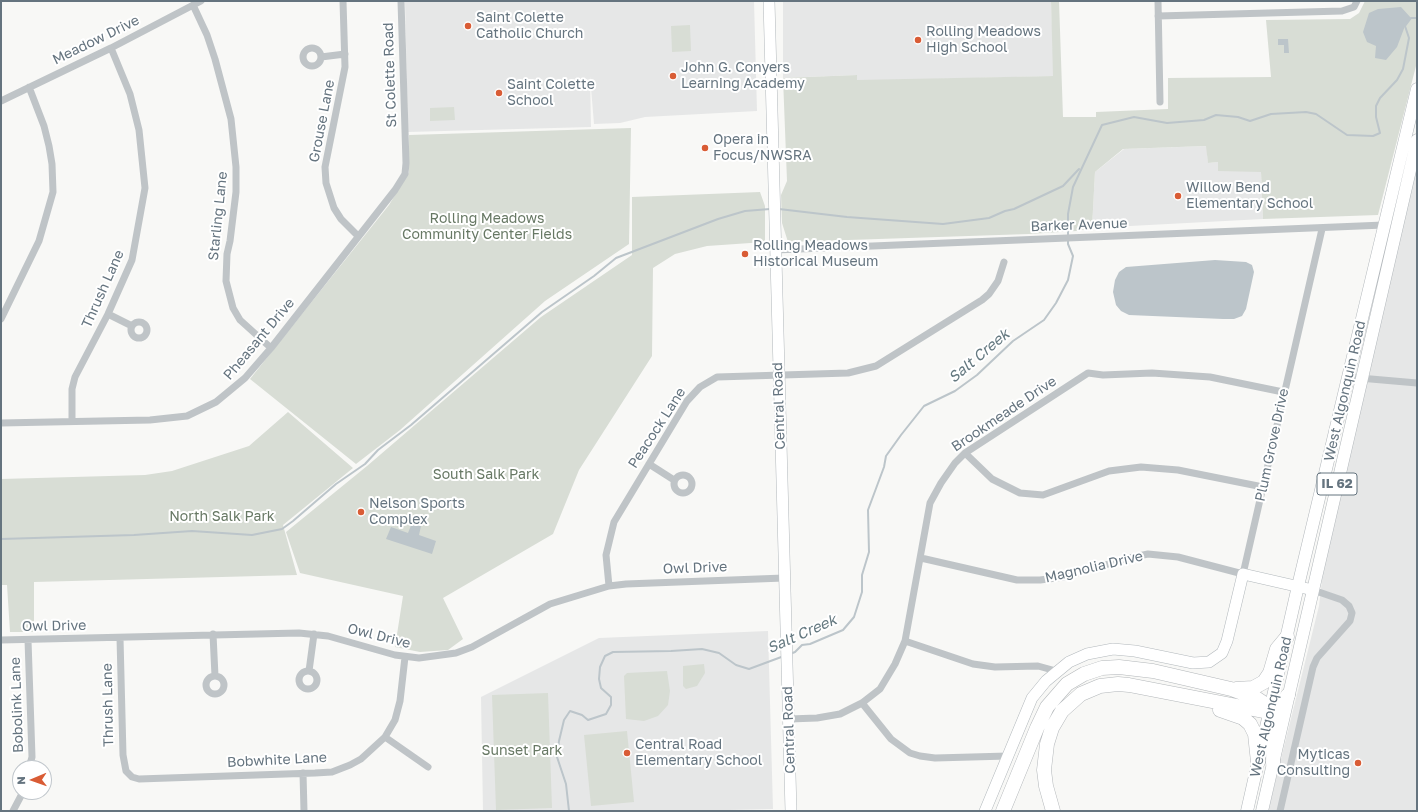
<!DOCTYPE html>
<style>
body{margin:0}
#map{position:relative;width:1418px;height:812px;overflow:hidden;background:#f8f8f6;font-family:"Golos Text",sans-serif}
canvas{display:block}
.frame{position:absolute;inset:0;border:2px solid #65747f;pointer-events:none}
.north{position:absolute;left:12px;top:760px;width:40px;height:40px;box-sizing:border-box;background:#fff;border:1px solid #c1c7cc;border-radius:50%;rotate:268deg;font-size:11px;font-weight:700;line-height:16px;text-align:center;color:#65747f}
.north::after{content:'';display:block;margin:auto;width:14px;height:18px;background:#d95c35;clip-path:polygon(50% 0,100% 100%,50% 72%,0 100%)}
</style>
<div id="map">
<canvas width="1418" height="812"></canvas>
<div class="frame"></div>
<div class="north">N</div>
</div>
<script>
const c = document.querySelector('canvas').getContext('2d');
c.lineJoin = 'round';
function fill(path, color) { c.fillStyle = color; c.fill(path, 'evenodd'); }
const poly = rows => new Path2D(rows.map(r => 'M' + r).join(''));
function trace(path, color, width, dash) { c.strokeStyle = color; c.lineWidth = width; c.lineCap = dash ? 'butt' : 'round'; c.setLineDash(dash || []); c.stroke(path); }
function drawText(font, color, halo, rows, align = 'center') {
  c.font = font + ' "Golos Text",sans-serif'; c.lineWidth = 4; c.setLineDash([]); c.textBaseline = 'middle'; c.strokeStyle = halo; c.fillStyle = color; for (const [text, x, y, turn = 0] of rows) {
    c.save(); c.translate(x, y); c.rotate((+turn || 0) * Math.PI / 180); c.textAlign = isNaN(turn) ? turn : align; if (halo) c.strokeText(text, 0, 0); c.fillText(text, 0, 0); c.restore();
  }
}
fill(poly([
 [405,1,754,1,757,111,645,117,620,123,594,124,590,76,591,127,408,132],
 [783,1,1051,1,1054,76,857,81,856,75,783,78],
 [1207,146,1208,163,1218,162,1261,172,1263,219,1092,228,1095,172,1124,149],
 [1417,164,1417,811,1268,811,1319,606,1323,571],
 [768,631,773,809,686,811,483,811,481,697,599,638]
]), '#e6e7e7');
fill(poly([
 [1051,1,1059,1,1063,117,1096,117,1096,112,1168,109,1168,78,1271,77,1266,20,1350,19,1359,13,1365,1,1417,1,1417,62,1378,215,1263,219,1261,172,1218,171,1218,162,1208,163,1206,146,1123,149,1095,172,1092,228,1076,231,1029,234,788,242,782,223,781,195,787,181,783,78,857,75,857,80,1053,76],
 [690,25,691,51,672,52,671,26],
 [454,107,455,120,430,121,430,108],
 [631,128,629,244,545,301,400,430,356,464,250,379,389,205,409,172,409,135],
 [760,192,765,206,765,242,707,246,675,254,653,268,652,356,579,470,553,534,443,598,463,639,448,650,420,652,395,647,403,596,300,573,286,532,367,466,541,317,632,255,632,197],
 [288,412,353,468,283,525,297,575,34,582,34,632,10,632,7,585,1,585,1,479,145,475,172,471,249,446],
 [704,664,705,673,697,686,686,689,683,686,683,666],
 [667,671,670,691,668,705,658,716,644,721,626,719,624,676,627,673],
 [548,693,552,808,496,810,492,695],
 [627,731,634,802,591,806,584,735]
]), '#d8ddd5');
fill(poly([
 [1401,7,1411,18,1405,26,1397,47,1386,60,1375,58,1376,46,1367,42,1363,32,1369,13,1378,9],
 [1278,39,1288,39,1289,53,1284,53,1284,45,1278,45],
 [1215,260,1246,262,1252,265,1254,272,1246,309,1242,316,1234,319,1223,319,1129,315,1121,311,1116,305,1113,292,1115,280,1119,272,1126,267],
 [412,523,421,526,419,535,436,541,432,554,386,539,391,527,408,533]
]), '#bcc5ca');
trace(poly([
 [779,209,847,217,943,224,989,218,1005,211,1014,209,1063,186,1079,169],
 [1,539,134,535,192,531,252,535,282,529,293,521,336,484,365,464,378,450,411,425,542,312,594,276,616,258,718,219,745,211,770,209],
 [790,654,795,652,802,645,810,644,843,630,854,617,862,592,862,575,869,552,868,510,884,467,886,456,901,435,924,406,955,391,977,375,1013,341,1044,320,1056,303,1068,280,1073,256,1068,244,1068,214,1073,187,1102,125,1134,117,1167,123,1204,120,1216,115,1238,117,1250,121,1271,114,1306,112,1316,114,1347,135,1373,136,1380,133,1376,117,1376,106,1380,98,1397,80,1403,69,1409,38,1405,26,1411,18,1417,18],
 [569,811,566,784,557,757,559,741,564,720,570,711,582,715,588,720,606,714,611,705,611,697,601,688,599,679,600,667,605,656,613,652,671,651,702,649,719,653,736,665,749,669,784,656]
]), '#bcc5ca', 2);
const secondary = poly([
 [769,1,791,811],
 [985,811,1032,698,1046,681,1069,662,1087,654,1113,649,1135,651,1193,663,1209,662,1222,653,1227,641,1243,574,1313,590]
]);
const primary = poly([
 [1247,811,1298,586,1417,89],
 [1262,811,1417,140]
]);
const highway = poly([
 [1236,689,1253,688,1264,682,1270,673,1277,649,1287,637],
 [1220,710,1243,718,1250,724,1255,734,1258,762],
 [1003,811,1037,728,1047,707,1067,684,1084,674,1102,668,1119,667,1153,671,1231,689,1256,698,1265,704,1274,717,1273,763],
 [1053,811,1046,786,1044,770,1047,744,1052,728,1062,711,1081,694,1100,686,1118,684,1129,685,1263,711,1279,706,1288,695]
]);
trace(secondary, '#b2b8bc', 12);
trace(primary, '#b3b8bc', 13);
trace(highway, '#b3b7ba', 15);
trace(poly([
 [343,1,345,67,325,167,326,183,334,208,341,219,358,236],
 [1158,1,1160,102],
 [193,5,207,35,215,59,231,119,236,167,236,192,230,241,227,254,226,281,233,308,240,320,271,348],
 [1158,16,1342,11,1354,7,1357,1],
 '303 57a9 9 0 1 1 18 0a9 9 0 1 1-18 0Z',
 [321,57,345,54],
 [1,101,111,48,201,1],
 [775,250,1384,225],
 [108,314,132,326],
 [1,319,39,241,53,192,52,164,49,146,44,126,29,87],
 '131 330a8 8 0 1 1 16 0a8 8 0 1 1-16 0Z',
 [1348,377,1417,383],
 [72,421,72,389,75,377,108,314,132,260,145,188,139,130,130,94,111,48],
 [1,423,150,420,187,416,216,402,245,378,271,348,395,190,405,174,406,163,401,1],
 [965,453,992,479,1020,493,1043,495,1109,471,1141,467,1178,470,1263,487],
 [649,464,674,480],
 '674 484a9 9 0 1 1 18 0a9 9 0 1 1-18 0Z',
 [921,558,1017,580,1040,580,1064,577,1129,558,1148,554,1178,557,1243,574,1322,229],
 [609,586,606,555,614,522,687,401,700,387,717,377,848,373,876,366,982,300,989,294,998,281,1004,262],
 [213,634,215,676],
 [120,638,123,755,126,771,132,777,139,779,315,773,332,772,350,765,361,759,385,737,395,720,400,701,405,657],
 [1,640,299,633,328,636,395,655,419,658,456,653,472,647,550,604,609,586,626,584,784,578],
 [28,640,32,757,29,768],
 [905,641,973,664,995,667,1038,666,1056,671],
 '299 680a9 9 0 1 1 18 0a9 9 0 1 1-18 0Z',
 [309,671,314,634],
 '206 685a9 9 0 1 1 18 0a9 9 0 1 1-18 0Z',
 [862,703,891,739,910,753,920,756,935,758,1008,756],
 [789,719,817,718,840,714,862,703,880,689,895,664,905,641,930,503,941,483,955,463,965,453,1088,373,1103,375,1152,373,1210,377,1283,392],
 [385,737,428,767],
 [303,773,304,811],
 [13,811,23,792],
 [1280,811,1313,667,1317,658,1350,621,1352,613,1349,606,1342,600,1313,590]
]), '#bfc4c7', 7);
trace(secondary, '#fff', 11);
trace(primary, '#fff', 12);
trace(highway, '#fff', 14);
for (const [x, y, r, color] of [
 [468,26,4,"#d95c35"],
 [918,40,4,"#d95c35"],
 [673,76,4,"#d95c35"],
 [499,93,4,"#d95c35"],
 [705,148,4,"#d95c35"],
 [1178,196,4,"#d95c35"],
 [745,254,4,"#d95c35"],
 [361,512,4,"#d95c35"],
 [627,753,4,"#d95c35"],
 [1358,763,4,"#d95c35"]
]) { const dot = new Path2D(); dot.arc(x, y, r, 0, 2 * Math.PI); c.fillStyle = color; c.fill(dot); trace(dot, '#fff', 1.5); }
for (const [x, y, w] of [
 [1337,484,40]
]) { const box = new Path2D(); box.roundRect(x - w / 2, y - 11, w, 22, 3); c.fillStyle = '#fff'; c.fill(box); trace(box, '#65747f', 1); }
drawText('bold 13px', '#65747f', null, [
 ["IL 62",1337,484]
]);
drawText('14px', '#65747f', '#fff', [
 ["Saint Colette",476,18],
 ["Catholic Church",476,34],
 ["Rolling Meadows",926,32],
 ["High School",926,48],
 ["John G. Conyers",681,68],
 ["Learning Academy",681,84],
 ["Saint Colette",507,85],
 ["School",507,101],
 ["Opera in",713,140],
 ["Focus/NWSRA",713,156],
 ["Willow Bend",1186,188],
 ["Elementary School",1186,204],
 ["Rolling Meadows",753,246],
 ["Historical Museum",753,262],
 ["Nelson Sports",369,504],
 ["Complex",369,520],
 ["Central Road",635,745],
 ["Elementary School",635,761],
 ["Myticas",1350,755,"right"],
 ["Consulting",1350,771,"right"]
], 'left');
drawText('14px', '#65747f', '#fff', [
 ["Meadow Drive",96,40,-26],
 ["St Colette Road",390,75,-92],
 ["Grouse Lane",322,121,-79],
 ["Starling Lane",218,216,-84],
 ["Barker Avenue",1079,225,-2],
 ["Thrush Lane",103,289,-66],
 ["Pheasant Drive",259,339,-50],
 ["West Algonquin Road",1345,391,-77],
 ["Central Road",779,406,-92],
 ["Brookmeade Drive",1004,414,-34],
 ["Peacock Lane",657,428,-57],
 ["Plum Grove Drive",1272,445,-78],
 ["Magnolia Drive",1094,567,-13],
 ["Owl Drive",695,568,-2],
 ["Owl Drive",54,626,-1],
 ["Owl Drive",379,636,14],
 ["Bobolink Lane",17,705,-92],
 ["Thrush Lane",108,705,-91],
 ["West Algonquin Road",1271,707,-77],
 ["Central Road",789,730,-92],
 ["Bobwhite Lane",277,760,-3]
]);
drawText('14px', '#677864', '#fff', [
 ["Rolling Meadows",487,219],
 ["Community Center Fields",487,235],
 ["South Salk Park",486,475],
 ["North Salk Park",222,517],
 ["Sunset Park",522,751]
]);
drawText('italic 15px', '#657980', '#fff', [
 ["Salt Creek",979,356,-40],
 ["Salt Creek",802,634,-24]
]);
</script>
